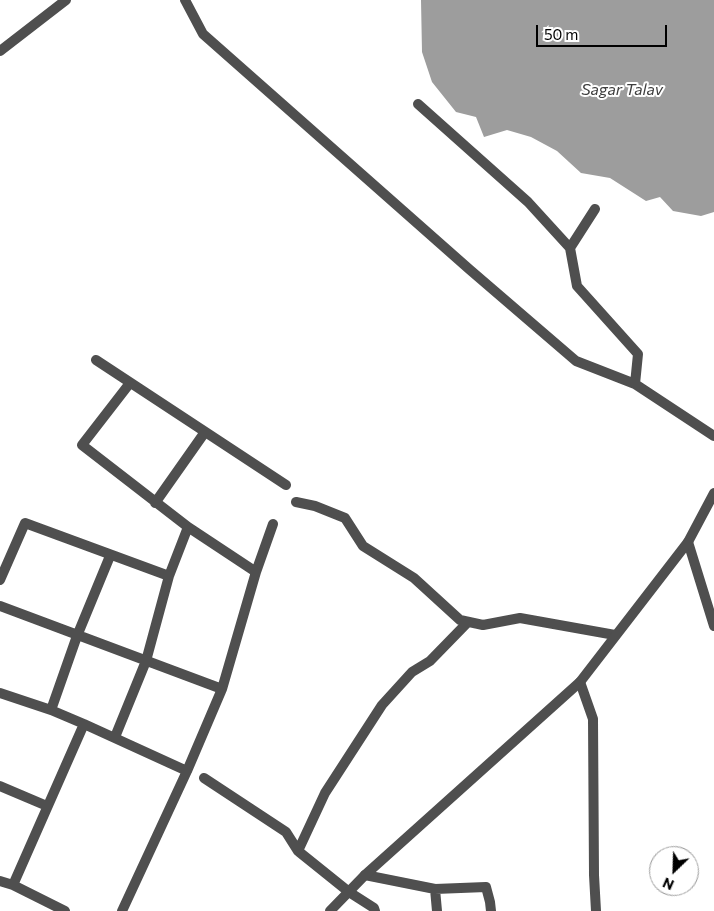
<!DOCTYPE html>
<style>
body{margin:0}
#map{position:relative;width:714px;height:911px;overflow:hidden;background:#fff;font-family:Commissioner,sans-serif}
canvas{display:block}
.north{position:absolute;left:649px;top:846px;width:50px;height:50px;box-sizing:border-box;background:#fff;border:1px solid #999;border-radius:50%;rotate:204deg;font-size:14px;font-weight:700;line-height:20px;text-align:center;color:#000}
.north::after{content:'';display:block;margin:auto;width:18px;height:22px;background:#000;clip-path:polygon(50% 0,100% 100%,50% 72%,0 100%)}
.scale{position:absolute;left:536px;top:25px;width:131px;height:22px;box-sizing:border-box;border:2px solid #000;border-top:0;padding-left:6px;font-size:15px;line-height:18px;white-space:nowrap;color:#000;-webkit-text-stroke:4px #fff;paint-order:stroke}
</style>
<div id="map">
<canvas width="714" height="911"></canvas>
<div class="north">N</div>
<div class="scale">50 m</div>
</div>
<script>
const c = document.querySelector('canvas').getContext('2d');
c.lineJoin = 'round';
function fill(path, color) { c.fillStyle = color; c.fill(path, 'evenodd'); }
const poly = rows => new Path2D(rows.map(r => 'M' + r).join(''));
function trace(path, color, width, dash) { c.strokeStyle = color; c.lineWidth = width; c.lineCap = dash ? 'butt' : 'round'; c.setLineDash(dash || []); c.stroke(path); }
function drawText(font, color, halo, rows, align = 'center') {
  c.font = font + ' Commissioner,sans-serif'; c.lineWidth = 4; c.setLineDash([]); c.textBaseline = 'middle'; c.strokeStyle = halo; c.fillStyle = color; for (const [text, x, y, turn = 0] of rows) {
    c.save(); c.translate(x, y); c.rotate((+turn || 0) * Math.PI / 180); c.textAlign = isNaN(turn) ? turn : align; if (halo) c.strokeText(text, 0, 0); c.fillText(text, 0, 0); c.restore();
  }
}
fill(poly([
 [421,0,714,0,714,212,701,216,673,211,660,197,646,201,610,178,581,173,557,151,531,137,507,130,484,137,476,117,456,112,432,82,422,52]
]), '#9d9d9d');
trace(poly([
 [185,0,203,34,469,269,576,361,635,384],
 [0,51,66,0],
 [418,104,528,202,570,248],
 [595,209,570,248,577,286,638,354,635,384,714,436],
 [96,360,286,485],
 [130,383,82,445,188,527],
 [296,502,315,506,345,518,363,546,414,578,460,620,483,625,520,618,615,635],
 [155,503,205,432],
 [688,542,714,626],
 [0,580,25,523,169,576,188,527,256,572],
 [0,606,222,689],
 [580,682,593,719,594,875,596,911],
 [0,693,51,710,84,724],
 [51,710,77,636,110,556],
 [115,737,146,661,169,576],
 [204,778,286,832,298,851],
 [0,786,47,806],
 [365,875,435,889,486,887,490,902,491,911],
 [0,881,13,885,65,911],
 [13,885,84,724,187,771],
 [435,889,437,911],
 [122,911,187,771,222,689,256,572,273,524],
 [375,911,374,908,349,892,298,851,325,793,382,705,412,672,430,661,468,622]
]), '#4f4f4f', 10);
trace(poly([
 [330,911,365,875,580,682,688,542,714,493]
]), '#4f4f4f', 10);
drawText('italic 16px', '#3e3e3e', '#fff', [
 ["Sagar Talav",622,90]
]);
</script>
